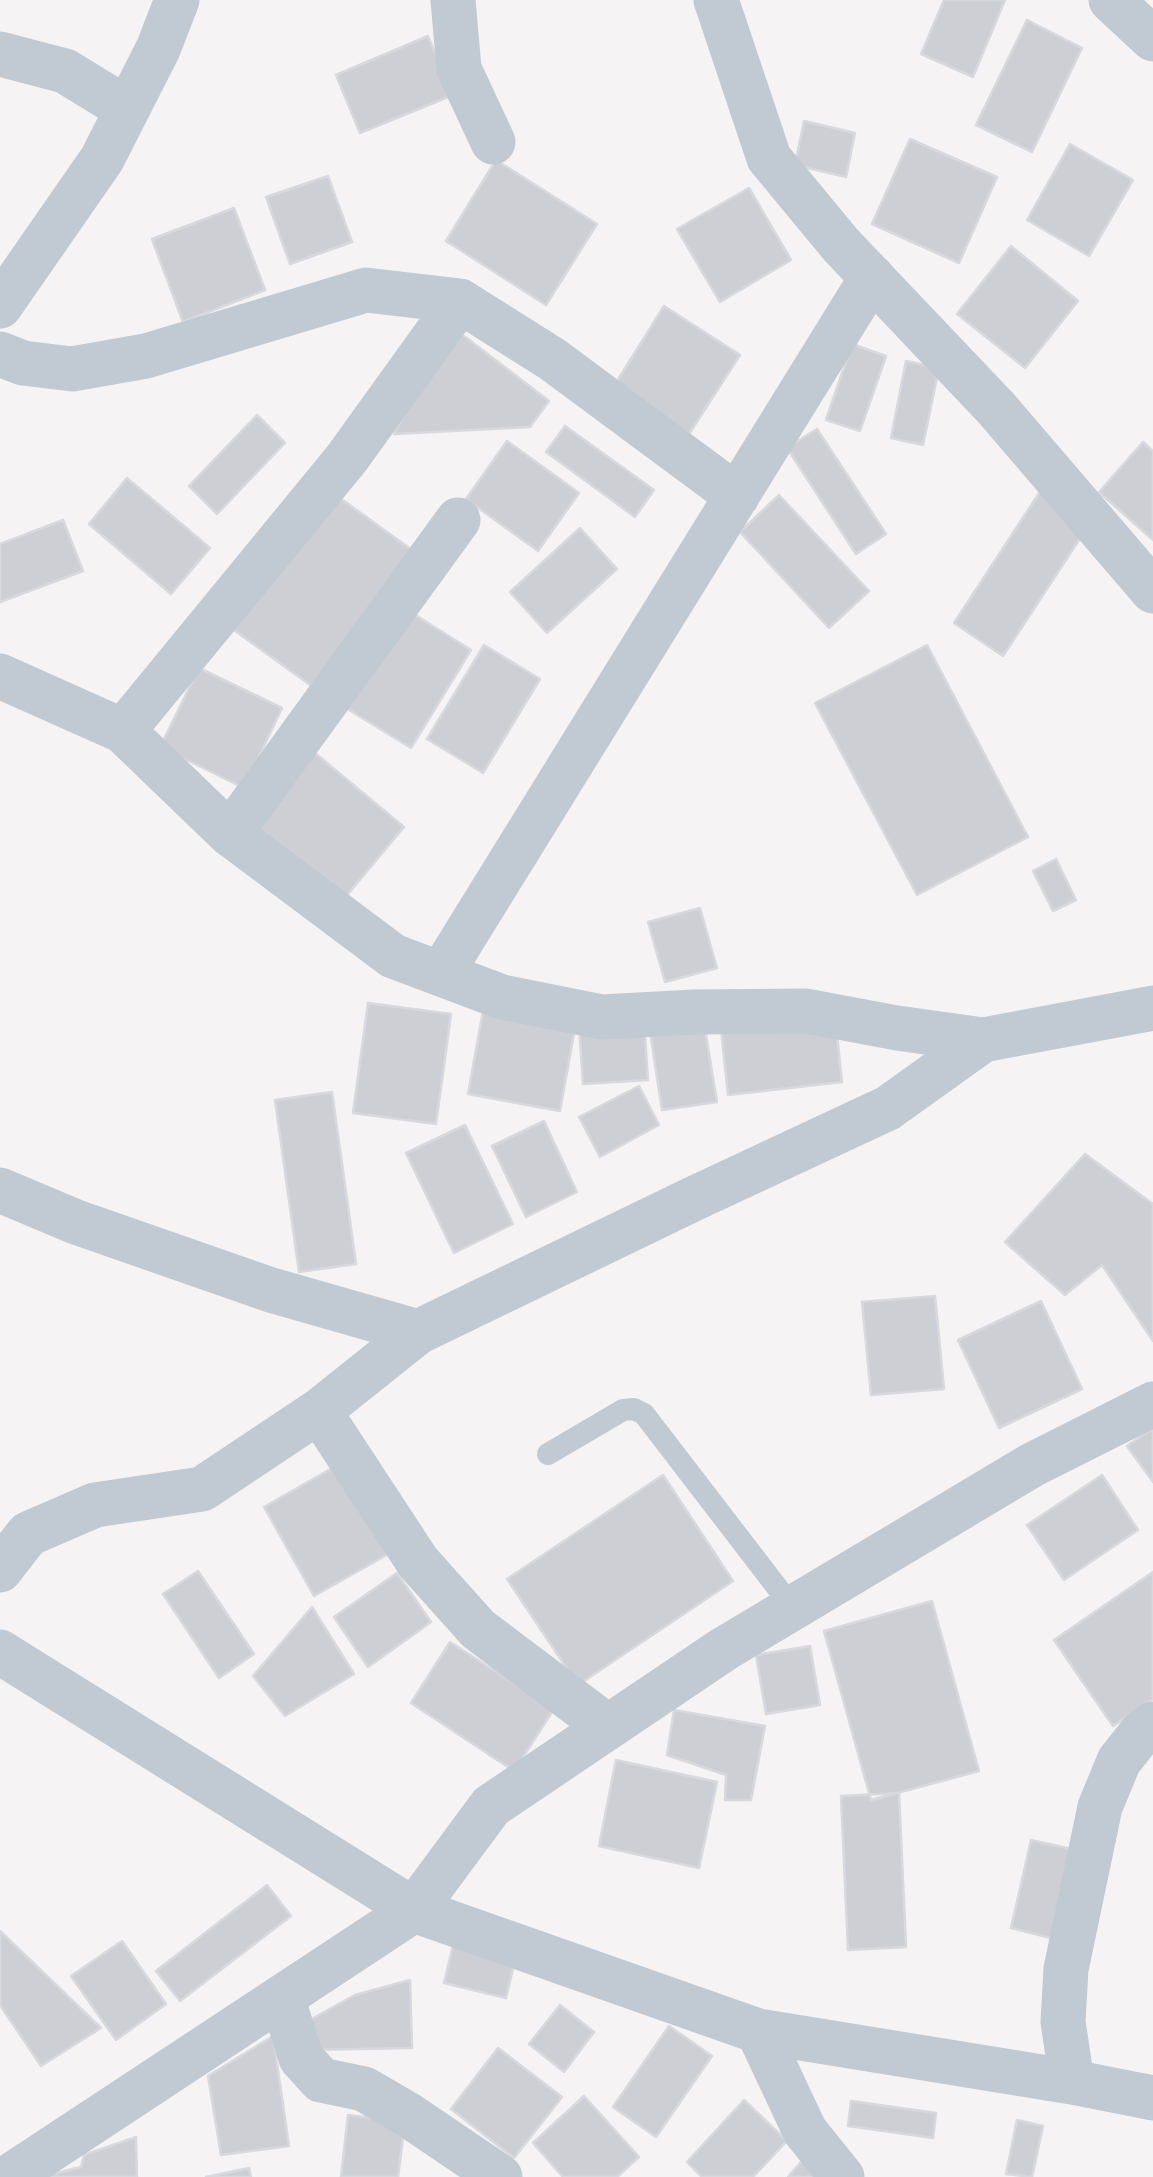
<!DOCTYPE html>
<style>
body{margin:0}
canvas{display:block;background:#f5f3f3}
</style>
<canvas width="1153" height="2177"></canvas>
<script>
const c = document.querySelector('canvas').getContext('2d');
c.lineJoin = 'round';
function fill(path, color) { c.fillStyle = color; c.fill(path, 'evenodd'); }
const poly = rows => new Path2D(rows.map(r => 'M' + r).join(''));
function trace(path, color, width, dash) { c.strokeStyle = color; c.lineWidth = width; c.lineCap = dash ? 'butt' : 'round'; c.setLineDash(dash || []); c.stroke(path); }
const building = poly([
 [944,0,1005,0,973,77,921,54,944,0],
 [1027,20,1082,48,1032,152,976,125,1027,20],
 [428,36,453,95,360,133,336,75,428,36],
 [804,121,855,133,846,177,795,165,804,121],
 [910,139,997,177,959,263,872,224,910,139],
 [1070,144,1133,180,1089,256,1027,220,1070,144],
 [496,160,597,224,546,305,446,241,496,160],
 [328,176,352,242,290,264,266,197,328,176],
 [749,188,791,260,720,302,677,229,749,188],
 [234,208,265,290,183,322,152,239,234,208],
 [1011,246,1078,301,1025,368,957,314,1011,246],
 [664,306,740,355,689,434,614,386,664,306],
 [451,326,549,401,530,427,394,434,451,326],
 [852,344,886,356,860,431,826,420,852,344],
 [906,361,939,368,923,445,891,438,906,361],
 [257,415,285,443,217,514,189,486,257,415],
 [565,426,654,490,635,517,546,452,565,426],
 [817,429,886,534,856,554,787,448,817,429],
 [507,441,579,493,538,551,466,499,507,441],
 [1143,442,1153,451,1153,540,1099,492,1143,442],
 [1051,475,1100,508,1003,656,954,623,1051,475],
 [127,478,210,548,171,594,89,524,127,478],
 [326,488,412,550,313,687,227,625,326,488],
 [779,495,869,591,829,628,740,532,779,495],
 [63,520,83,571,0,602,0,544,63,520],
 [580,528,617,569,547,633,510,592,580,528],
 [401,606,471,650,411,748,341,705,401,606],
 [484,645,540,679,483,773,427,739,484,645],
 [927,645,1028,837,917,895,815,703,927,645],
 [199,668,282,708,244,788,160,747,199,668],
 [309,748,404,827,343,900,248,821,309,748],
 [1056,859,1076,900,1053,911,1033,871,1056,859],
 [700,908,717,968,665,982,648,922,700,908],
 [368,1003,451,1014,436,1124,353,1113,368,1003],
 [483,1011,575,1028,560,1111,468,1094,483,1011],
 [835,1017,842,1082,728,1095,721,1029,835,1017],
 [644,1021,648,1080,583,1084,579,1025,644,1021],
 [704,1023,717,1102,662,1110,650,1031,704,1023],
 [639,1086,659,1125,600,1157,579,1117,639,1086],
 [332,1092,356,1264,299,1272,275,1100,332,1092],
 [544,1121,577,1192,526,1217,492,1146,544,1121],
 [465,1125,513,1224,454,1253,406,1153,465,1125],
 [1085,1154,1153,1204,1153,1341,1102,1265,1065,1295,1005,1242,1085,1154],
 [935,1296,944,1389,871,1395,862,1302,935,1296],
 [1041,1301,1082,1389,999,1428,958,1340,1041,1301],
 [1153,1428,1153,1482,1127,1446,1153,1428],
 [341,1463,392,1552,314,1596,264,1507,341,1463],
 [663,1475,733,1581,578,1685,507,1579,663,1475],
 [1102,1475,1138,1530,1064,1580,1027,1525,1102,1475],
 [198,1571,254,1654,219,1678,163,1594,198,1571],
 [1153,1572,1153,1699,1113,1726,1054,1640,1153,1572],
 [397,1573,431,1622,368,1667,334,1617,397,1573],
 [932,1601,979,1771,871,1800,824,1631,932,1601],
 [312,1607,354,1674,285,1716,253,1676,312,1607],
 [450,1642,554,1709,514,1771,411,1703,450,1642],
 [810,1646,820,1705,766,1714,756,1655,810,1646],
 [674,1710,765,1726,751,1800,725,1800,726,1775,667,1755,674,1710],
 [616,1760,717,1782,699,1868,599,1846,616,1760],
 [899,1793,906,1947,848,1950,841,1796,899,1793],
 [1031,1840,1084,1852,1063,1941,1011,1928,1031,1840],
 [267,1885,291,1916,180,2001,156,1971,267,1885],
 [0,1931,101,2028,41,2066,0,2005,0,1931],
 [455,1937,517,1952,506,1998,444,1983,455,1937],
 [122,1941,166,2004,116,2040,71,1976,122,1941],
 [410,1980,412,2048,305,2050,306,2022,355,1995,410,1980],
 [560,2005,594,2032,564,2072,529,2044,560,2005],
 [669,2026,712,2056,656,2137,613,2107,669,2026],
 [273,2036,289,2146,221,2155,208,2076,273,2036],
 [498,2048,562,2097,514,2158,451,2109,498,2048],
 [584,2096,639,2157,617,2177,563,2177,533,2143,584,2096],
 [744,2100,787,2141,753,2177,702,2177,687,2162,744,2100],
 [851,2101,936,2113,933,2138,848,2126,851,2101],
 [348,2115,405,2122,398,2177,341,2177,348,2115],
 [1017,2120,1043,2126,1032,2177,1006,2174,1017,2120],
 [136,2137,137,2177,40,2177,81,2167,84,2155,136,2137],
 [805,2157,827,2177,788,2177,805,2157],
 [249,2168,251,2177,206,2177,249,2168]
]);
fill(building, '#cdcfd5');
trace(building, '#d7d9de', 2.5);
trace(poly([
 [548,1454,623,1410,634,1409,644,1414,793,1608]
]), '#c1cad2', 22);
trace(poly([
 [453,0,459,69,493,142],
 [716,0,769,158,841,245,996,408,1153,591],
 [1111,0,1153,39],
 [0,54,65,71,127,109],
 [0,306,102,159,158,49,177,0],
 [0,354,23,363,72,369,146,356,366,290,460,301,552,359,737,496],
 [0,676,123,731,230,834,393,956,502,997,602,1017,694,1012,806,1011,897,1028,983,1040,1153,1008],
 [123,731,347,458,460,301],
 [230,834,458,520],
 [441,974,872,277],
 [0,1190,76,1222,271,1290,418,1332],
 [319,1411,418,1562,478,1629,608,1727],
 [0,1570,28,1534,95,1505,202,1489,319,1411,418,1332,693,1199,888,1108,983,1040],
 [0,1652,414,1910,758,2031,1072,2082,1153,2098],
 [282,1997,301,2058,321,2080,364,2089,407,2114,500,2177],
 [758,2031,805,2131,842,2177],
 [1072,2082,1063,2022,1066,1969,1100,1807,1119,1761,1142,1732,1153,1724],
 [9,2177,414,1910,491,1806,724,1649,1032,1465,1153,1404]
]), '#c1cad2', 45);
</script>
